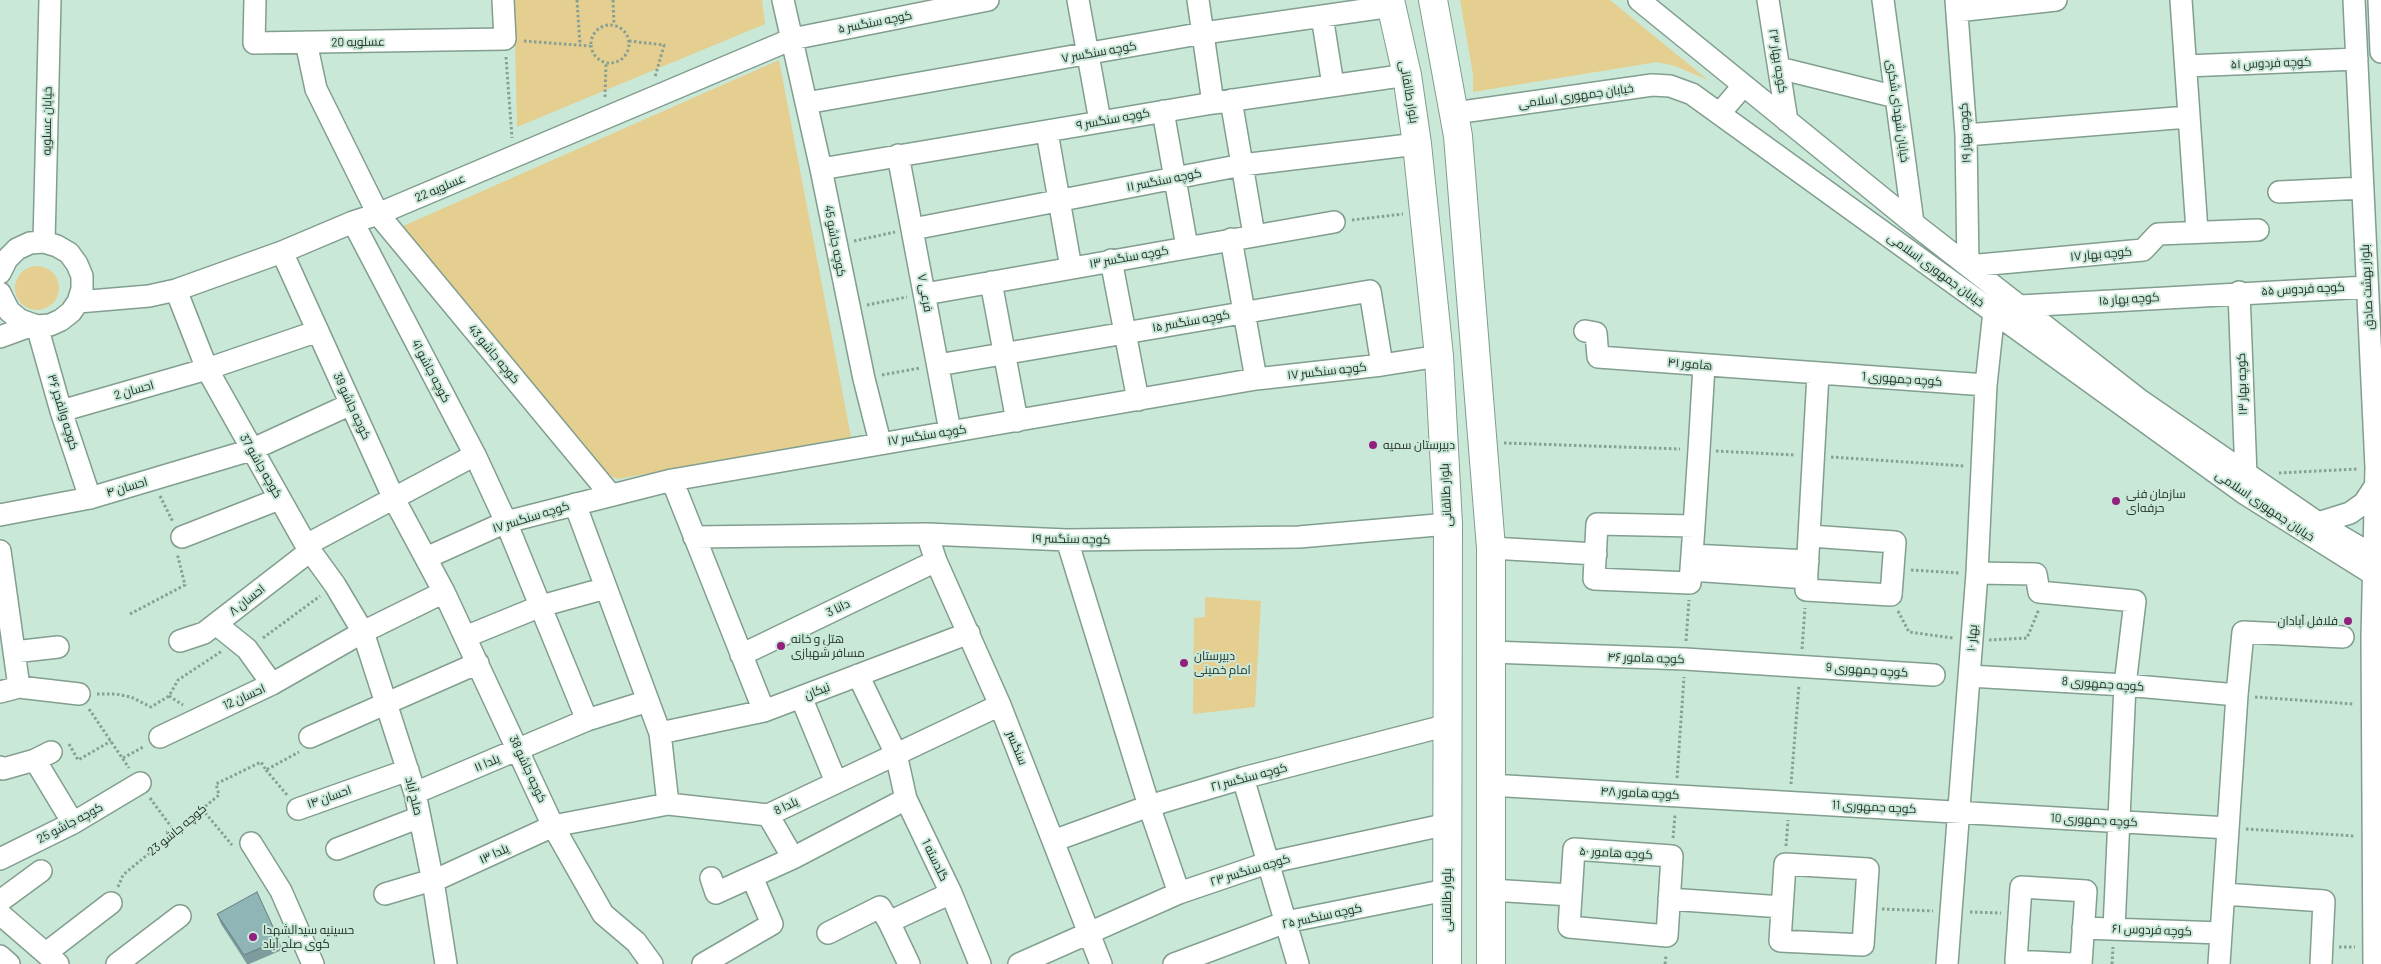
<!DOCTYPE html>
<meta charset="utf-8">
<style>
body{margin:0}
canvas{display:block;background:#c9e8d7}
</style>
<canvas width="2381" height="964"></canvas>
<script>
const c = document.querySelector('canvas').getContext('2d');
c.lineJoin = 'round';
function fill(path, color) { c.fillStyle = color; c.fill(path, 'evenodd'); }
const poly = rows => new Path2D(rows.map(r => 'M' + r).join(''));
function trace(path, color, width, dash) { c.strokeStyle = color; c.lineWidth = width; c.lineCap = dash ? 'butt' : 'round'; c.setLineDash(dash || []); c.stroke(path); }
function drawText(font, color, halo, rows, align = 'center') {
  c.font = font + ' Barlow,Cairo,sans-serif'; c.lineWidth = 4; c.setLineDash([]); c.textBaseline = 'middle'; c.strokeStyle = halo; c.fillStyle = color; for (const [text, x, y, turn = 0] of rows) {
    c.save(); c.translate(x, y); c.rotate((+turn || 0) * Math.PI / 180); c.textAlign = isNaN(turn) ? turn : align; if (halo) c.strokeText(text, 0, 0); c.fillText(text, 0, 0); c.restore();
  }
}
fill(poly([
 [514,0,762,0,765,24,517,127],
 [1460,0,1610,0,1708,80,1675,66,1657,62,1473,92,1473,74],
 [779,60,851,437,618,479,593,469,401,227],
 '15 288a22 22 0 1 1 44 0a22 22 0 1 1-44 0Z',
 [1205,597,1261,601,1255,707,1193,714,1194,618,1205,617]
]), '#e4cf90');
const minor = poly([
 [255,0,254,43,505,39,503,0],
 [783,0,821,169,864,379,880,442],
 [1078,0,1100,121],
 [1198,0,1213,103],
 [1639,0,1913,223,2141,401,2318,523,2381,560],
 [1768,0,1787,121],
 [1883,0,1913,223],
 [1956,0,1966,135,1968,266,2143,250,2158,234,2258,230],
 [2181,0,2197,231],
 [2354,0,2376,467,2372,638,2374,964],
 [2379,0,2381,52],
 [1957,11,2056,0],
 [1322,16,1333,85],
 [306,42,316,89,378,214,610,494],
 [2186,66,2357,59],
 [1779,68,1896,97],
 [1231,100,1254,235],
 [806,103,1204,33,1392,6],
 [1163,111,1187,247],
 [1455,113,1652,85,1670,86,1692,94,2244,493,2381,579],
 [1720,113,1743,86],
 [1047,132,1071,268],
 [1966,135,2188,117],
 [898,155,950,431],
 [821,169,1213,103,1407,75],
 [2279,192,2363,188],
 [353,222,475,455,506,522,587,720,648,701],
 [913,229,1242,165,1417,144],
 [1231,239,1256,379],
 [44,242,50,0],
 [282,252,394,499,444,592,553,826,603,914,636,942,652,964],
 [1111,260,1138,400],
 [0,273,7,259,17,249,30,243,44,242,57,246,69,253,77,264,82,276,82,289,78,302,71,312,61,320,50,325,37,326,20,320,9,311,0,293],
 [991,282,1017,421],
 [176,290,207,369,306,545,335,585,363,632,415,793,434,887,446,964],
 [2239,292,2246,475],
 [925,294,1334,222],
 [78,302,149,296,176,290,282,252,353,222,378,214,792,39,988,0],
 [2020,306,2367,287],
 [37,326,61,411,90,498],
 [1585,331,1596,333,1598,357,1986,385],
 [0,337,33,325],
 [938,365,1370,291,1382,365],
 [61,411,207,369,318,331],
 [672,480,764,711],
 [575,504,660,733,668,804],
 [0,515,90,498,251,450,351,404],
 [2318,523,2350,513,2364,503,2376,485],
 [1694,526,1597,524,1594,579,1690,583,1694,526,1699,450,1704,366],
 [927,534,936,561,1000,705,1101,964],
 [1810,536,1895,542,1891,595,1806,590,1818,374],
 [182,537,279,499],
 [694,537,927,534,1067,540,1299,537,1448,524],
 [1067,540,1149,806,1179,893],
 [306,545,475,455],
 [1491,548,1596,554],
 [0,551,19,687],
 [1692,555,1808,561],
 [426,558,506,522,672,480,1256,379,1382,365,1439,356],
 [1691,570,1807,578],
 [1977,573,2036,574,2039,592,2135,601,2125,685,2114,929],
 [216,624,247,649,272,684],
 [465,637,541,606,606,588],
 [180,641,204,633,310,551],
 [14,652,58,647],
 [1491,652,1685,659,1934,675],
 [741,655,936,561],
 [858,675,896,754,906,799,951,893,980,964],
 [1969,676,2125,685,2237,695],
 [0,692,19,687,79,694],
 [801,697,836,782],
 [660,733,764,711,969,633],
 [160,737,272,684,363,632,444,592],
 [310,737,478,663],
 [35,760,73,823],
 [0,767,3,769,35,760,51,752],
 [1243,778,1298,964],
 [1490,785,2228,828],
 [415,793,587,720],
 [298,809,408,770],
 [768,815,793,858],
 [1053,841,1149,806,1243,778,1448,725],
 [251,843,281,891,313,964],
 [337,849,420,817],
 [1574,849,1672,856,1667,936,1569,927,1574,849],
 [0,859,73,823,140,783],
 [1785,864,1868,869,1863,945,1780,941,1785,864],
 [711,878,716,893,793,858,906,799],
 [1491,890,1571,895],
 [385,894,442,877,553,826,668,804,768,815,1000,705],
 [2224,894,2324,901,2321,964],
 [1669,899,1782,907],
 [0,901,41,871],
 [0,914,58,964],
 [889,922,909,964],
 [2083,928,2221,933],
 [828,933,880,907,889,922,951,893],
 [46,953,111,903],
 [0,956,9,964],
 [117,964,180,916],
 [703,964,772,924,752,877],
 [1019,964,1179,893,1267,863,1448,824],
 [1174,964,1286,922,1446,890],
 [1947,964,1977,573,1986,385,1994,311],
 [2072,964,2016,961,2021,887,2086,891,2081,964],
 [2219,964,2237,695,2243,632,2343,637]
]);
const major = poly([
 [1390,0,1407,75,1417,144,1439,356,1448,524,1447,964],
 [1433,0,1458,136,1491,548,1491,964]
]);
trace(minor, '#819e8f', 24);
trace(major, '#819e8f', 30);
trace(poly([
 [577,0,580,45],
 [613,0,614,25],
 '591 44a19 19 0 1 1 38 0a19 19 0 1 1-38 0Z',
 [524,41,590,46],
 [629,41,664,45,655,77],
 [506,57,512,138],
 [605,97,606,63],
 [1352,220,1403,214],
 [854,241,895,232],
 [867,305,907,297],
 [882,375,920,368],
 [1504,443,1680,449],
 [1716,451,1795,455],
 [1831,457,1965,466],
 [2279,473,2358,469],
 [160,496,173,522],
 [1911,570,1960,573],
 [1898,611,1909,632,1953,638],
 [130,614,185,585,177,553],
 [263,638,320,596],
 [1989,640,2027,638,2039,609],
 [1686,641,1689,600],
 [1802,649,1805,608],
 [97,694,115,694,131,697,151,707,169,696,178,680,222,651],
 [169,696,183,705],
 [2255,697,2353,704],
 [89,709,129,768],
 [69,744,78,760,111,741],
 [123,758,145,746],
 [266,770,287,795],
 [1677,778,1684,677],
 [1791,784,1799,685],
 [150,798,175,832],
 [202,809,232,845],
 [2246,829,2355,836],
 [1673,838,1675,815],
 [1786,846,1788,820],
 [118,887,123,875,219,795,216,784,261,762,266,770,299,752],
 [1882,909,1933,911],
 [1970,912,2001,913],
 [2339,947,2355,947],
 [1665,964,1666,955],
 [2112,964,2113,947]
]), '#88a093', 3, [2.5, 2.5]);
trace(minor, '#fff', 21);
trace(major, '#fff', 28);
fill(poly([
 [217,914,279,940,282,950,249,964,247,964,221,924]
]), '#7c9c9d');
const building = poly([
 [257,892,279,940,244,955,217,914,257,892]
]);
fill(building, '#90b5b6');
trace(building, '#657f7f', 1);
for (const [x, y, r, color] of [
 [1373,445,5,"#92207f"],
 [2116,501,5,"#92207f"],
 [2348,621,5,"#92207f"],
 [781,646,5,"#92207f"],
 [1184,663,5,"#92207f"],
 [253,937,5,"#92207f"]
]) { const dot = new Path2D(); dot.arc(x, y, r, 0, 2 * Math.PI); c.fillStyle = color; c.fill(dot); trace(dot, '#c9e8d7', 2); }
drawText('12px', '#24302a', '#c9e8d7', [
 ["کوچه سنگسر ۵",875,22,-11],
 ["عسلویه 20",358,42,-1],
 ["کوچه سنگسر ۷",1099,52,-10],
 ["کوچه بهار ۲۳",1778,61,81],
 ["کوچه فردوس ۵۱",2271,63,-2],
 ["بلوار طالقانی",1409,92,80],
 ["خیابان جمهوری اسلامی",1576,96,-8],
 ["خیابان شهدای شکری",1898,111,82],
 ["کوچه سنگسر ۹",1113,119,-10],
 ["خیابان عسلویه",47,121,-89],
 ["کوچه بهار ۱۹",1965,133,-93],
 ["کوچه سنگسر ۱۱",1164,180,-11],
 ["عسلویه 22",440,188,-23],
 ["کوچه جاشو 45",835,241,79],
 ["کوچه بهار ۱۷",2101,254,-5],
 ["کوچه سنگسر ۱۳",1129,257,-10],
 ["خیابان جمهوری اسلامی",1936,270,36],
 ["بلوار بهشت صادق",2367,287,-93],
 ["کوچه فردوس ۵۵",2303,289,-3],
 ["فرعی ۷",925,293,80],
 ["کوچه بهار ۱۵",2129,299,-4],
 ["کوچه سنگسر ۱۵",1191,321,-10],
 ["کوچه جاشو 43",494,354,50],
 ["هامور ۴۱",1690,364,5],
 ["کوچه جاشو 41",431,371,62],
 ["کوچه سنگسر ۱۷",1327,371,-6],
 ["کوچه جمهوری 1",1902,379,4],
 ["کوچه بهار ۱۳",2242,384,-92],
 ["احسان 2",134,390,-16],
 ["کوچه جاشو 39",352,406,65],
 ["کوچه والفجر ۳۶",63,412,73],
 ["کوچه سنگسر ۱۷",927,435,-9],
 ["کوچه جاشو 37",261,466,60],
 ["احسان ۴",127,487,-16],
 ["بلوار طالقانی",1446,495,-93],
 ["خیابان جمهوری اسلامی",2265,506,34],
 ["کوچه سنگسر ۱۷",531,517,-17],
 ["کوچه سنگسر ۱۹",1071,539,1],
 ["احسان ۸",247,600,-38],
 ["دانا 3",838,608,-26],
 ["بهار ۱۰",1972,638,-86],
 ["کوچه هامور ۴۶",1646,658,2],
 ["کوچه جمهوری 9",1867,670,4],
 ["کوچه جمهوری 8",2103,684,4],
 ["نیکان",817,691,-21],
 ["احسان 12",244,697,-24],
 ["سنگسر",1017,748,68],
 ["یلدا ۱۱",487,763,-23],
 ["کوچه جاشو 38",528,769,65],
 ["کوچه سنگسر ۲۱",1249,777,-15],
 ["کوچه هامور ۴۸",1640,793,3],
 ["صلح آباد",414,796,76],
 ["احسان ۱۴",329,797,-19],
 ["یلدا 8",786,806,-26],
 ["کوچه جمهوری 11",1874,807,3],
 ["کوچه جمهوری 10",2094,820,3],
 ["کوچه جاشو 25",70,823,-28],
 ["کوچه جاشو 23",177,830,-40],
 ["کوچه هامور ۵۰",1616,853,3],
 ["یلدا ۱۳",494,854,-25],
 ["گلدسته 1",935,860,64],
 ["کوچه سنگسر ۲۳",1250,870,-17],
 ["بلوار طالقانی",1447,900,-90],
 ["کوچه سنگسر ۲۵",1322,916,-12],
 ["کوچه فردوس ۶۱",2152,930,2]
]);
drawText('12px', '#24302a', '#c9e8d7', [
 ["دبیرستان سمیه",1383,445],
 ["سازمان فنی",2126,494],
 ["حرفه‌ای",2126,508],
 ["فلافل آبادان",2338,621,"right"],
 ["هتل و خانه",791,639],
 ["مسافر شهبازی",791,653],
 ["دبیرستان",1194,656],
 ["امام خمینی",1194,670],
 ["حسینیه سیدالشهدا",263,930],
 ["کوی صلح آباد",263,944]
], 'left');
</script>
